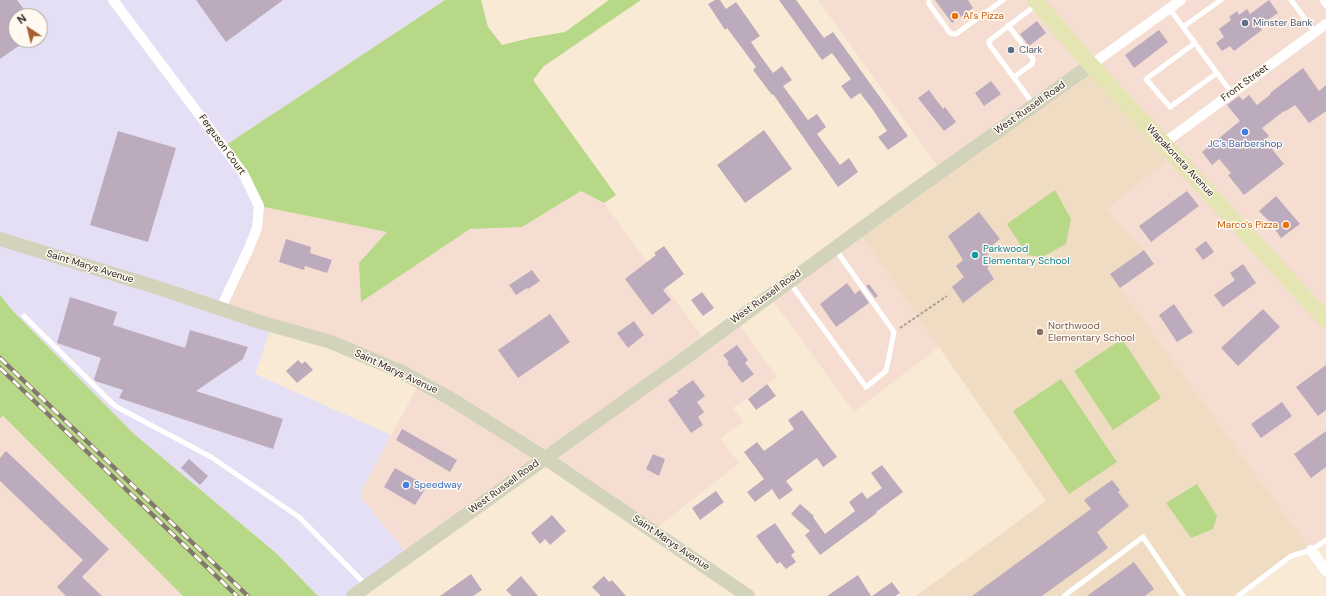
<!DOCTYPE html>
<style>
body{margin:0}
#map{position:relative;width:1326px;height:596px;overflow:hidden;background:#f9ead6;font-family:"DM Sans",sans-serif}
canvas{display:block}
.north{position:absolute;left:8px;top:8px;width:40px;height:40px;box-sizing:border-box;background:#fff9f1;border:1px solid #aaa49c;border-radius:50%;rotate:325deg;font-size:11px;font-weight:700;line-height:16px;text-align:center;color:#2a251d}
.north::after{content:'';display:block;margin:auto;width:14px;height:18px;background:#a56132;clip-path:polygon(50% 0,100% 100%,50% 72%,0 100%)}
</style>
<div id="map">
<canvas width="1326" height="596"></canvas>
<div class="north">N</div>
</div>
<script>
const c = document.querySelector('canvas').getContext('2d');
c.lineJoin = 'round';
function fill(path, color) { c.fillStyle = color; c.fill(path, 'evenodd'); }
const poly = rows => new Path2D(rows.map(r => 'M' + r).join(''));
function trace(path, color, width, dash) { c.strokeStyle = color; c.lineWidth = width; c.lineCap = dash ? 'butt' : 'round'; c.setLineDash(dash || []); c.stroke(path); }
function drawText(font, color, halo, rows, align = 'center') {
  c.font = font + ' "DM Sans",sans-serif'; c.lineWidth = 3; c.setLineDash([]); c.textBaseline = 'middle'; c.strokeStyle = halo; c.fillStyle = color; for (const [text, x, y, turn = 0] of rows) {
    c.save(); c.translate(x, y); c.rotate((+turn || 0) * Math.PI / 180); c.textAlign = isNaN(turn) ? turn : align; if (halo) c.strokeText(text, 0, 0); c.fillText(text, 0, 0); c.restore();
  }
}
fill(poly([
 [818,0,1326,0,1326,540,1311,550,1110,274,1106,210,1165,162,941,171],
 [581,191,604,203,706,342,736,320,777,377,733,408,743,422,720,438,739,463,653,531,545,458,409,556,363,500,361,491,420,382,221,308,259,206,387,232,359,263,361,302,470,229,522,227],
 [858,231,939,347,854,412,769,295],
 [2,416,163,576,183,596,0,596,0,418]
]), '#f5ddd2');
fill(poly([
 [0,0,445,0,223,147,259,206,257,228,221,308,272,325,255,374,391,435,361,492,363,500,409,556,353,596,318,596,276,553,134,434,11,309,0,295],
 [16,16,40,16,40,40,16,40]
]), '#e4dff5');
fill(poly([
 [1091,65,1164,143,1165,162,1106,210,1144,250,1110,274,1311,550,1291,556,1238,596,916,596,1046,501,858,231]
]), '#f0dcc3');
fill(poly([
 [445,0,481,0,488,27,502,45,530,38,565,32,609,0,641,0,544,66,533,80,616,195,604,203,581,191,522,227,470,229,361,302,359,263,387,232,259,206,223,147],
 [1055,190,1071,219,1066,244,1042,257,1027,255,1007,224],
 [0,295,11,309,134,434,276,553,318,596,183,596,3,416,0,418],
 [1122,339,1161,398,1113,430,1074,371],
 [1061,379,1117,462,1069,494,1013,411],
 [1197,484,1217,516,1213,529,1191,538,1166,503]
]), '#b7d887');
fill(poly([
 [0,0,17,0,29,16,16,16,16,40,27,40,0,59],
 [196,0,283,0,226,42],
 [715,0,720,0,726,9,736,2,760,36,751,42,759,54,773,73,782,66,792,80,783,86,808,120,817,114,826,127,817,134,840,165,849,158,858,172,838,187,773,94,772,95,753,70,756,67,727,28,725,30,708,4],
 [779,0,796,0,824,38,833,32,908,136,888,150,878,137,887,131,871,107,860,93,851,99,841,86,851,79,832,53,822,60],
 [935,0,968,0,973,8,952,23],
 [1269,0,1278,13,1259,26,1262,30,1234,51,1230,46,1222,51,1216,43,1224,37,1219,29,1231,20,1229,17,1237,11,1239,15,1247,9,1250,14],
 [1037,21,1046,33,1029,46,1020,34],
 [1159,30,1168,42,1134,68,1125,55],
 [1303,68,1319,91,1326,85,1326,111,1309,123,1295,105,1284,112,1284,111,1262,128,1269,136,1265,140,1284,164,1244,195,1228,175,1231,173,1219,159,1212,165,1202,152,1240,121,1227,105,1239,96,1243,100,1249,95,1257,105,1271,94,1270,93],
 [991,81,1001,94,984,106,975,93],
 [929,90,943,109,945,107,956,122,944,131,918,98],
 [764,130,792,169,745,203,717,165],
 [118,131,176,148,148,242,90,225],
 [1187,191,1199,206,1151,242,1139,226],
 [1276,196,1300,224,1281,238,1270,222,1259,211],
 [979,212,1000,239,985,251,994,262,987,268,994,279,963,303,952,287,964,277,956,266,963,260,948,236],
 [286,239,311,247,310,253,332,260,327,273,305,266,304,270,279,262],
 [1206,241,1214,252,1203,260,1195,249],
 [664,246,684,274,663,290,671,300,652,315,625,279,656,255,654,253],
 [1144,250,1154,264,1120,288,1110,274],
 [1243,264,1256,283,1223,307,1214,295,1235,280,1230,273],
 [532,270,540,281,528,289,527,288,516,295,509,285],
 [847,283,855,294,860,290,869,303,836,327,820,304],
 [869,284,878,296,875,298,866,286],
 [702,292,714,308,703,316,691,300],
 [70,297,117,312,113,325,185,348,190,330,248,347,243,359,196,391,283,419,273,449,119,398,123,390,95,381,94,379,101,358,57,343],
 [1174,304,1193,332,1177,342,1159,315],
 [1263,309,1280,327,1238,366,1221,348],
 [550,314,570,342,518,378,498,350],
 [634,321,644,335,628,348,617,333],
 [737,345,748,360,745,363,754,374,742,383,727,363,729,362,723,355],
 [298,360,302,364,305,361,313,370,297,383,286,371],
 [1326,365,1326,410,1318,416,1296,387],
 [693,380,705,396,697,402,704,412,698,417,703,425,691,433,668,400,678,393,677,391],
 [767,384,776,396,756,410,748,399],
 [1282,402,1292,416,1261,438,1251,424],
 [802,410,837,457,823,467,817,458,798,472,786,481,793,490,779,500,772,489,755,502,747,492,764,479,744,452,757,442,764,451,794,429,788,420],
 [402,429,457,460,450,472,396,440],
 [1326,431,1326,467,1311,478,1294,454],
 [6,451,109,549,82,577,102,596,66,596,57,587,83,560,0,481,0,458],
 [653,454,665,459,659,476,646,469],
 [189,459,208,476,200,485,181,468],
 [882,465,903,492,876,512,877,513,820,555,805,535,810,531,791,514,800,504,814,516,813,517,825,534,855,511,849,502,862,492,867,499,882,488,871,473],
 [395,468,427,486,415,505,384,487],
 [1112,480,1120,490,1118,492,1129,506,1097,532,1108,548,1042,596,972,596,1091,509,1084,500],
 [716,491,724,502,700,520,692,508],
 [552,515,566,531,550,545,545,539,540,544,531,533],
 [775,523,795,552,791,555,796,562,786,569,780,562,777,564,756,536],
 [1134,562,1154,589,1145,596,1087,596],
 [471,574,482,590,473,596,440,596],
 [858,575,871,596,827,596],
 [521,576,538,596,512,596,506,590],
 [604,576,609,582,612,580,626,596,601,596,592,587],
 [892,582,900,593,895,596,872,596]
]), '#bcabbc');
trace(poly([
 [900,328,947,296]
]), '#aa9f8f', 2, [3, 2]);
trace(poly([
 [929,0,929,4,950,33,953,34,956,34,1003,0],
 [1291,0,1315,32],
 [1322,0,1326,6],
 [1169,8,1231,92],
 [1008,25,1033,59,1033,61,1032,64,1014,77],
 [1183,27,1221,0],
 [1195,43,1146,79,1170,107,1217,73],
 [1034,105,989,44,989,41,1036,5],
 [790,283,866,387,886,371,894,332,836,250],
 [24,316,115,406,211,457,299,517,366,585],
 [1064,596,1143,537,1183,596],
 [1238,596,1291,556,1311,550,1326,540]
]), '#fff', 5);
trace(poly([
 [113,0,243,173,259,206,257,228,249,248,221,308],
 [1091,65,1181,0],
 [1164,143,1326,24],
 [1311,550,1326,571]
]), '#fff', 10);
trace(poly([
 [0,239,165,290,260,322,331,342,402,372,451,399,545,458,748,596],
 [353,596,674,366,901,200,1091,65]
]), '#d3d3bc', 14);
trace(poly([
 [1035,0,1091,65,1326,320]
]), '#e4e5b3', 16);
const rail = poly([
 [0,358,248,596],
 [0,368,237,596]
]);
trace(rail, '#82786b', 4.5);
trace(rail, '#fff9f1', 3, [9]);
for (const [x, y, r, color] of [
 [955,16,4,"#e8710a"],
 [1245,23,4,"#5c6f8a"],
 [1011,50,4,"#5c6f8a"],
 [1245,132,4,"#3f7fe0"],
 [1286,225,4,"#e8710a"],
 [975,255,4,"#0f9aa8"],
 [1040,332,4,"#8d6e63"],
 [406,485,4,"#3f7fe0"]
]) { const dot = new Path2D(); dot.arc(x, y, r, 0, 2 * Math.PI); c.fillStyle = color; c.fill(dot); trace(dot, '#fff9f1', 1.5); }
drawText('10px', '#c56008', '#fff9f1', [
 ["Al's Pizza",963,16],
 ["Marco's Pizza",1278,225,"right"]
], 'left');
drawText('10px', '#4e5e75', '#fff9f1', [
 ["Minster Bank",1253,23],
 ["Clark",1019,50]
], 'left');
drawText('10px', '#2a251d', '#fff9f1', [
 ["Front Street",1245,83,-36],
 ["West Russell Road",1030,108,-35],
 ["Ferguson Court",222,145,54],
 ["Wapakoneta Avenue",1180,161,47],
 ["Saint Marys Avenue",90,267,17],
 ["West Russell Road",766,297,-36],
 ["Saint Marys Avenue",396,372,25],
 ["West Russell Road",504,487,-36],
 ["Saint Marys Avenue",671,543,34]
]);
drawText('10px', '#366cbe', '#fff9f1', [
 ["JC's Barbershop",1245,144],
 ["Speedway",414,485,"left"]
]);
drawText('10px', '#0d838f', '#fff9f1', [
 ["Parkwood",983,249],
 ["Elementary School",983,261]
], 'left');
drawText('10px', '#785e54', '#fff9f1', [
 ["Northwood",1048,326],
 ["Elementary School",1048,338]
], 'left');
</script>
